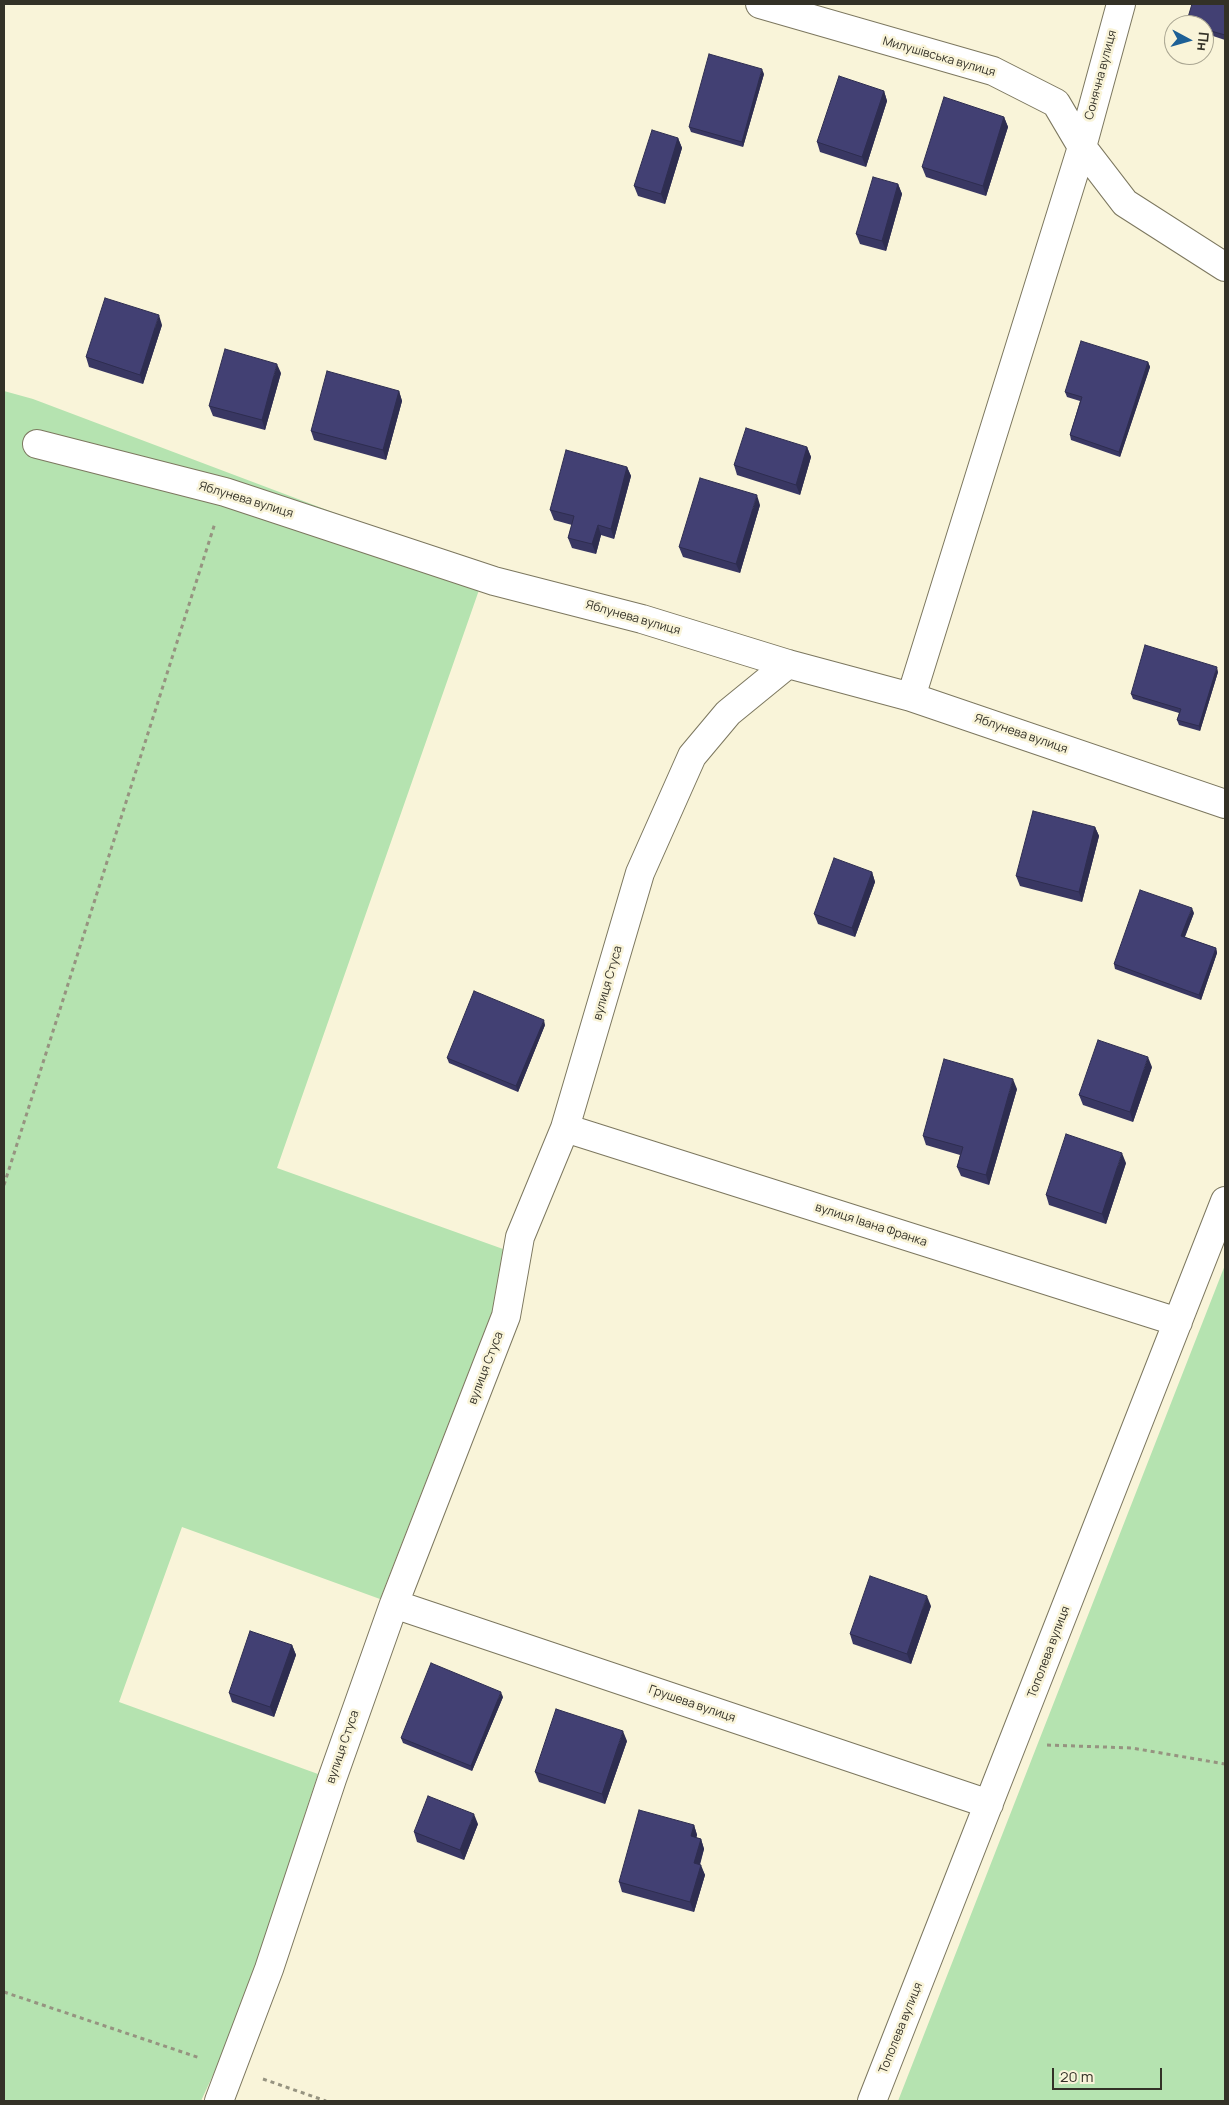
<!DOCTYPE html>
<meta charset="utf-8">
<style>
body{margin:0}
#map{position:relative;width:1229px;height:2105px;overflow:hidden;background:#f9f4d9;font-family:Manrope,sans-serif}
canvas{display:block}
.frame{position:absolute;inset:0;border:5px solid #333127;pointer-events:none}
.north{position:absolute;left:1164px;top:15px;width:50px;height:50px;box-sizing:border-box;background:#f9f4d9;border:1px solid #aaa692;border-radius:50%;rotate:96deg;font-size:14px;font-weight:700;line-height:20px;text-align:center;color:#333127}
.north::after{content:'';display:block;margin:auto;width:18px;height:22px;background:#1e6096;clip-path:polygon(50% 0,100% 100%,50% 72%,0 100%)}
.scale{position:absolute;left:1052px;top:2068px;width:110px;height:22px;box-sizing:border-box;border:2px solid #333127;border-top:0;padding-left:6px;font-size:15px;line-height:18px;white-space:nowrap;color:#333127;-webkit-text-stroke:4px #f9f4d9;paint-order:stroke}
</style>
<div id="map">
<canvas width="1229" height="2105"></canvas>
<div class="frame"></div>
<div class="north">Пн</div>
<div class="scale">20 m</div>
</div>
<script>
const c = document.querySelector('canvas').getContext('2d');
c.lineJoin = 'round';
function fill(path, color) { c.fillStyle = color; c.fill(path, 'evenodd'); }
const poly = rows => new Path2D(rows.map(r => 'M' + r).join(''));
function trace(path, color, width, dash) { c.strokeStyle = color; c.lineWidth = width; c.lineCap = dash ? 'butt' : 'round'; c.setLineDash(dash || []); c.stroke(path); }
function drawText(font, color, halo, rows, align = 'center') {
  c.font = font + ' Manrope,sans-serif'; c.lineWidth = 5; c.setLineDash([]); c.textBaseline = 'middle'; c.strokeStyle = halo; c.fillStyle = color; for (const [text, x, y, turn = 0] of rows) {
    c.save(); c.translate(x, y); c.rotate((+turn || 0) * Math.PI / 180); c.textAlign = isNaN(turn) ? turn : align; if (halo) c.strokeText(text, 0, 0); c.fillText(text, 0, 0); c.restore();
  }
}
fill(poly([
 [4,391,33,399,486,570,277,1168,503,1249,492,1312,380,1599,182,1527,119,1702,318,1774,256,1964,219,2062,201,2101,4,2101],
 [1225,1265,1225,2101,898,2101]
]), '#b5e3b0');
const street = poly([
 [760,4,993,71,1056,103,1082,147,1125,203,1225,267],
 [37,444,225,492,494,581,642,619,788,664,911,697,1225,804],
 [911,697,1082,147,1121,4],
 [565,1128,1178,1322],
 [394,1604,989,1804],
 [219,2101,269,1969,332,1779,394,1604,506,1316,520,1237,565,1128,640,873,692,756,728,713,788,664],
 [872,2101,1225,1201]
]);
trace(street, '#7c775f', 30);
trace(poly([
 [4,1185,215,523],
 [1047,1745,1132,1748,1225,1764],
 [4,1992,200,2058],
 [263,2079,326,2101]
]), '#969380', 3, [4, 4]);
trace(street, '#fff', 28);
fill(poly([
 [1225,4,1225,40,1204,33,1204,25,1187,25,1186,24],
 [764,74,743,147,691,132,689,127],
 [884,91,887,101,866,167,820,152,817,142],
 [1004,117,1008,127,986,196,926,177,922,167],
 [678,138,682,148,665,204,638,196,634,186],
 [898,184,902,194,886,251,860,244,856,234],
 [162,325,143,384,89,367,86,357],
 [1148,362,1150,367,1120,457,1071,440,1070,435,1080,401,1067,397,1065,392],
 [281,373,265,430,213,416,209,406],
 [399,391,402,401,386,460,314,440,311,431],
 [807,447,811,457,800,495,737,475,734,465],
 [627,467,631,476,614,539,601,535,596,554,572,548,568,538,572,525,554,520,550,510],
 [760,505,740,573,683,557,679,547],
 [1218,672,1200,731,1179,725,1177,720,1179,713,1133,699,1131,694],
 [1095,827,1099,836,1082,902,1020,886,1016,876],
 [872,872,875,882,855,937,818,924,814,914],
 [1194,913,1185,937,1216,948,1217,953,1201,1000,1115,969,1114,964],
 [545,1025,518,1092,449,1063,447,1058],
 [1152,1067,1133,1122,1083,1105,1079,1095],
 [1017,1089,989,1185,961,1176,957,1167,960,1155,926,1145,923,1136],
 [1126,1163,1106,1224,1049,1205,1046,1195],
 [931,1606,911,1664,853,1644,850,1634],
 [292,1645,296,1655,274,1717,232,1702,229,1693],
 [503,1697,472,1771,403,1743,401,1738],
 [627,1741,605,1804,539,1782,535,1772],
 [478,1824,464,1860,417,1842,414,1832],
 [694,1825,697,1835,696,1838,701,1839,704,1849,700,1865,705,1875,694,1912,622,1892,619,1882]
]), '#393763');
fill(poly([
 [762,69,764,74,743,147,742,142],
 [884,91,887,101,866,167,862,157],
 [1004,117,1008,127,986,196,983,186],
 [678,138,682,148,665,204,661,194],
 [898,184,902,194,886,251,882,241],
 [159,315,162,325,143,384,140,375],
 [1148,362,1150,367,1120,457,1119,452],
 [277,364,281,373,265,430,262,420],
 [399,391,402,401,386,460,383,450],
 [807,447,811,457,800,495,796,485],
 [627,467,631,476,614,539,611,529],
 [757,495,760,505,740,573,736,564],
 [598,525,601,535,596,554,592,544],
 [1217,667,1218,672,1200,731,1199,726],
 [1095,827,1099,836,1082,902,1079,892],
 [872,872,875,882,855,937,852,928],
 [1192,908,1194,913,1183,941,1181,936],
 [1216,948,1217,953,1201,1000,1199,995],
 [544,1020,545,1025,518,1092,516,1086],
 [1148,1057,1152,1067,1133,1122,1130,1112],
 [1013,1079,1017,1089,989,1185,986,1175],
 [1122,1153,1126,1163,1106,1224,1102,1214],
 [927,1596,931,1606,911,1664,907,1654],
 [292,1645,296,1655,274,1717,270,1707],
 [501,1692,503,1697,472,1771,471,1766],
 [623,1731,627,1741,605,1804,602,1794],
 [474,1814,478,1824,464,1860,460,1850],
 [694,1825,697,1835,694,1846,691,1836],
 [701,1839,704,1849,697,1873,694,1863],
 [701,1865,705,1875,694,1912,690,1902]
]), '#2e2d50');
const building = poly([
 [1192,4,1225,4,1225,35,1204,29,1204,25,1191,25,1186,24,1192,4],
 [709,54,762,69,742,142,689,127,709,54],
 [839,76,884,91,862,157,817,142,839,76],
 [944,97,1004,117,983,186,922,167,944,97],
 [652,130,678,138,661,194,634,186,652,130],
 [873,177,898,184,882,241,856,234,873,177],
 [105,298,159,315,140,375,86,357,105,298],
 [1081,341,1148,362,1119,452,1070,435,1082,397,1065,392,1081,341],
 [225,349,277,364,262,420,209,406,225,349],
 [327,371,399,391,383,450,311,431,327,371],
 [746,428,807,447,796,485,734,465,746,428],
 [566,450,627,467,611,529,598,525,592,544,568,538,574,516,550,510,566,450],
 [700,478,757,495,736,564,679,547,700,478],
 [1145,645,1217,667,1199,726,1177,720,1181,709,1131,694,1145,645],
 [1033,811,1095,827,1079,892,1016,876,1033,811],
 [834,858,872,872,852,928,814,914,834,858],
 [1140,890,1192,908,1181,936,1216,948,1199,995,1114,964,1140,890],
 [474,991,544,1020,516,1086,447,1058,474,991],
 [1098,1040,1148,1057,1130,1112,1079,1095,1098,1040],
 [944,1059,1013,1079,986,1175,957,1167,963,1147,923,1136,944,1059],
 [1066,1134,1122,1153,1102,1214,1046,1195,1066,1134],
 [870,1576,927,1596,907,1654,850,1634,870,1576],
 [250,1631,292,1645,270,1707,229,1693,250,1631],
 [431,1663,501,1692,471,1766,401,1738,431,1663],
 [556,1709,623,1731,602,1794,535,1772,556,1709],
 [428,1796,474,1814,460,1850,414,1832,428,1796],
 [639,1810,694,1825,691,1836,701,1839,694,1863,701,1865,690,1902,619,1882,639,1810]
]);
fill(building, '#424073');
trace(building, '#2e2d50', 1);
drawText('12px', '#333127', '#f9f4d9', [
 ["Милушівська вулиця",939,57,16],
 ["Сонячна вулиця",1101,75,-75],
 ["Яблунева вулиця",246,500,17],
 ["Яблунева вулиця",633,618,16],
 ["Яблунева вулиця",1021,734,19],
 ["вулиця Стуса",608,983,-74],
 ["вулиця Івана Франка",871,1225,18],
 ["вулиця Стуса",486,1368,-69],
 ["Тополева вулиця",1049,1652,-69],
 ["Грушева вулиця",692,1704,19],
 ["вулиця Стуса",343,1747,-71],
 ["Тополева вулиця",901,2028,-68]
]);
</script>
